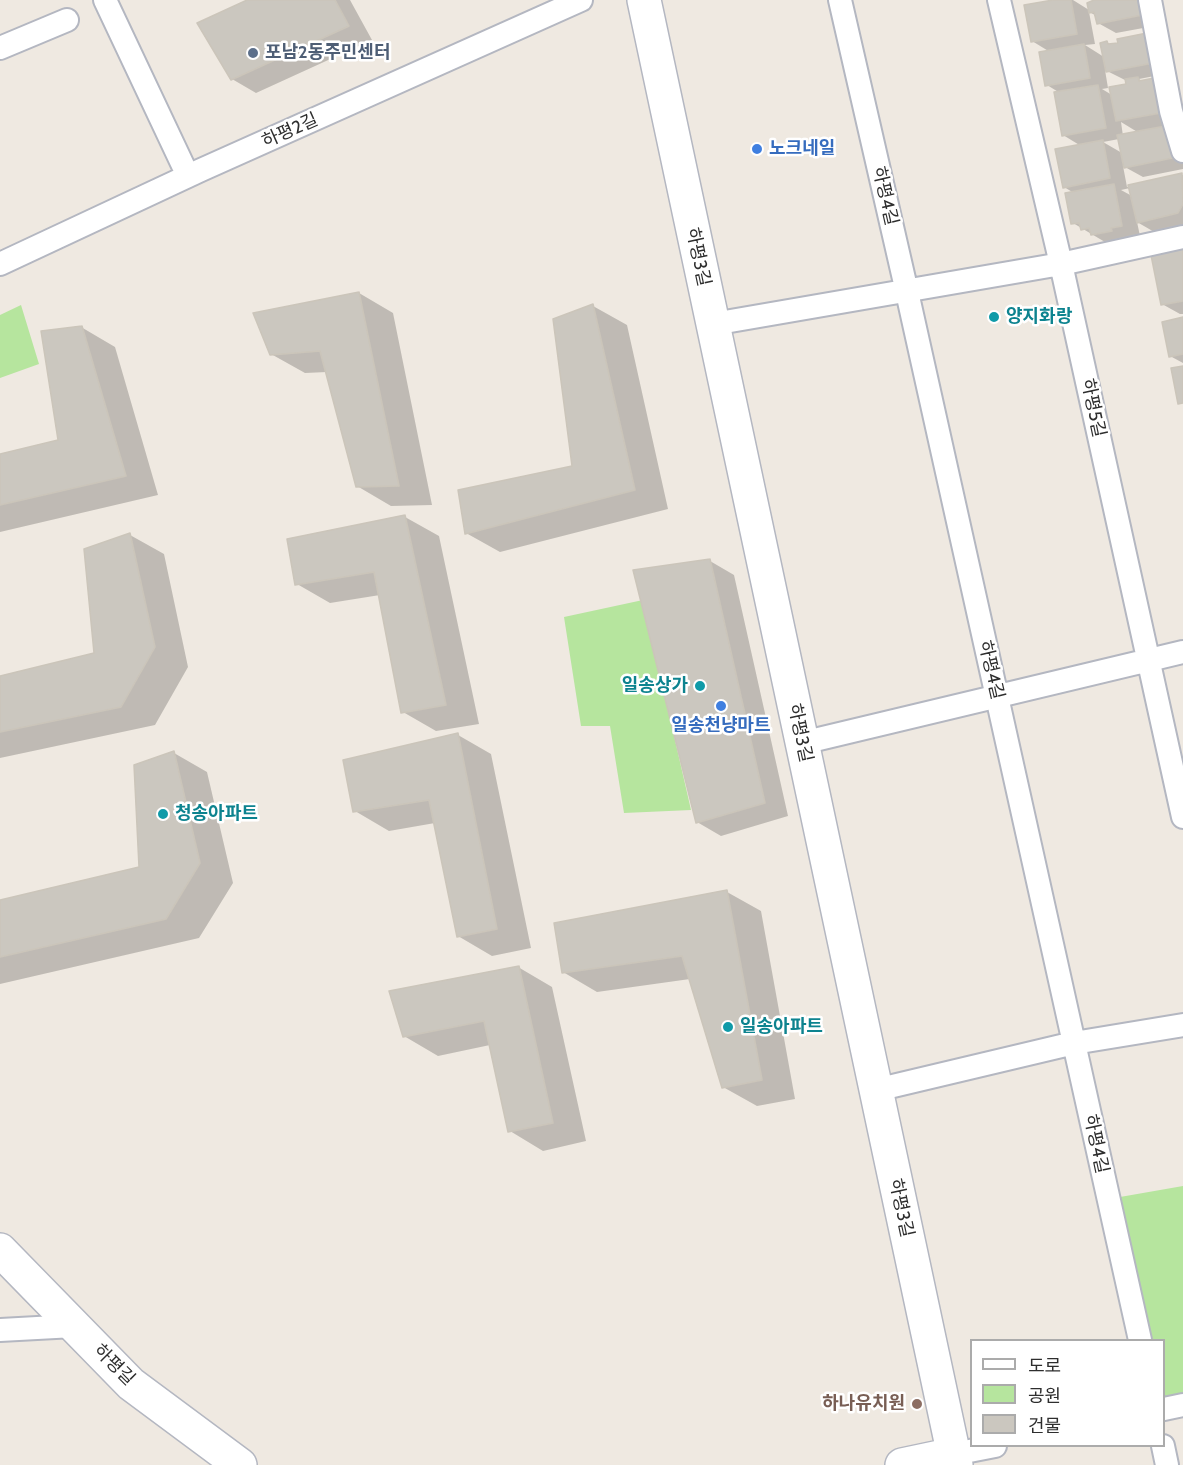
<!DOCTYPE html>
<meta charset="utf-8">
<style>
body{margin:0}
#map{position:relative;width:1183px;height:1465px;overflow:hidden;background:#efe9e1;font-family:Cabin,"Noto Sans KR",sans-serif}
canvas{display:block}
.legend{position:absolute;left:970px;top:1339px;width:195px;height:108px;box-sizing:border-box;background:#fff;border:2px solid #ababab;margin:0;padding:8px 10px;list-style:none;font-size:18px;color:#2e2e2e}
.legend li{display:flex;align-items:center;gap:12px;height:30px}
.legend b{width:30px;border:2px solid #ababab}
</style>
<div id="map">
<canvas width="1183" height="1465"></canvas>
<ul class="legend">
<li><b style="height:8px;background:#fff"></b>도로</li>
<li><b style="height:16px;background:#b6e59e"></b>공원</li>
<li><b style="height:16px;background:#cbc7bf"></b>건물</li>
</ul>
</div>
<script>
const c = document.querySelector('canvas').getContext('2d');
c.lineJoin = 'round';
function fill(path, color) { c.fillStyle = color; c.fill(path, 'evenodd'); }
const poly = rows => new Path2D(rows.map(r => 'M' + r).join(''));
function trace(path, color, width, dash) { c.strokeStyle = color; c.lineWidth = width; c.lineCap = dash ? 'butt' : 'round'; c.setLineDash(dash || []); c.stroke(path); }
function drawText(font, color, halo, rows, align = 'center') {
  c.font = font + ' Cabin,"Noto Sans KR",sans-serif'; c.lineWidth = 5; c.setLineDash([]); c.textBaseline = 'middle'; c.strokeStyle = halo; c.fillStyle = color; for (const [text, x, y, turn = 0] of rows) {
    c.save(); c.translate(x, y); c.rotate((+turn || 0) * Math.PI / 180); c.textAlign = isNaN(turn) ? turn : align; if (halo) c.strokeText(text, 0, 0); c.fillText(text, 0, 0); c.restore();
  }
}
fill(poly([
 [21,305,39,364,0,378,0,315],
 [643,600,691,810,624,813,610,726,581,726,564,617],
 [1183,1186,1183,1395,1164,1400,1164,1340,1151,1340,1120,1197]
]), '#b6e59e');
fill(poly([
 [251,0,350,0,372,40,256,93,232,79],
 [1061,0,1073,0,1089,10,1095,0,1160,0,1165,24,1116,33,1098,23,1097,16,1089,12,1095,44,1085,45,1104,57,1107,43,1112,45,1119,44,1170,73,1139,79,1144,82,1183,134,1183,169,1143,177,1123,166,1127,187,1183,175,1183,226,1156,233,1137,222,1140,236,1110,245,1073,223,1074,193,1064,187,1081,146,1063,135,1060,93,1047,85,1050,52,1032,41],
 [1105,70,1127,81,1128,85,1112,95,1102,89,1108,88],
 [1121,122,1139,133,1123,136],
 [1119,139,1122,153,1103,142],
 [1130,188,1132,196,1121,190],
 [1183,250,1183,314,1180,314,1162,304],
 [359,293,393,313,432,505,391,506,357,486,327,372,305,373,271,354],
 [593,306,627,325,668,509,500,552,466,533,574,467],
 [1183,319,1183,363,1170,356],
 [81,327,115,347,158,495,0,532,0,455,59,441],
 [405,517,439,536,479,724,436,731,403,712,380,595,330,603,297,584],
 [130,535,164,554,188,667,155,725,0,758,0,677,95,655],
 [710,561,734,575,788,816,721,836,697,822],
 [458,735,491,754,531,948,492,956,458,936,435,823,389,831,355,811],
 [174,753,207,772,233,883,199,938,0,984,0,901,141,868],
 [727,892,761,911,795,1099,757,1106,723,1087,690,979,597,992,563,972],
 [518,967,552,987,586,1141,543,1151,510,1131,490,1045,438,1056,404,1036]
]), '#0003');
const building = poly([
 [247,0,335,0,349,26,231,80,197,23,247,0],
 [1053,0,1071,0,1077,34,1031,42,1024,5,1053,0],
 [1094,0,1144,0,1147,14,1097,24,1094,12,1089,13,1087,3,1094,0],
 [1147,33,1153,63,1106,72,1100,43,1107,41,1108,44,1118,43,1117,39,1147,33],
 [1084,44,1090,78,1045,86,1039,52,1084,44],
 [1138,77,1139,81,1159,77,1166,112,1116,121,1109,87,1126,84,1125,79,1138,77],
 [1098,85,1106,128,1062,136,1054,92,1098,85],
 [1171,125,1177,157,1124,168,1117,135,1171,125],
 [1103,140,1110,178,1063,188,1055,149,1103,140],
 [1182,173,1183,204,1178,213,1137,223,1128,185,1182,173],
 [1114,184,1122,226,1111,228,1112,231,1091,235,1089,228,1081,230,1079,223,1071,224,1065,193,1114,184],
 [1183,249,1183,301,1161,305,1151,255,1183,249],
 [359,292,399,486,356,487,320,351,270,355,253,313,359,292],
 [593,304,635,490,465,534,458,490,572,466,553,319,593,304],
 [1183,317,1183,354,1169,357,1162,322,1183,317],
 [82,326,126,476,0,505,0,454,58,440,41,331,82,326],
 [1183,366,1183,403,1178,404,1171,368,1183,366],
 [405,515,446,705,401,713,374,572,295,585,287,539,405,515],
 [130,533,155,647,121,707,0,732,0,676,94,653,84,549,130,533],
 [710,559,765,803,696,823,633,570,710,559],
 [458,733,497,929,457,937,429,800,353,812,343,760,458,733],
 [174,751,200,863,166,919,0,957,0,900,139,867,134,765,174,751],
 [727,890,762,1080,722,1088,682,956,562,973,554,923,727,890],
 [519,966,553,1123,508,1132,484,1021,403,1037,389,991,519,966]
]);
fill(building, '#cbc7bf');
trace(building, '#cbc5ba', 1.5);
const street = poly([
 [105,0,188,176],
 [840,0,907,292,1140,1340],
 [999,0,1061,264,1183,817],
 [1150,0,1171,111,1183,151],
 [0,48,67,20],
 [0,264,201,170,581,0],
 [713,324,1061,264,1183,237],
 [802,743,1183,652],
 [876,1090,1074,1043,1183,1025],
 [0,1330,74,1326],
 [1164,1409,1183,1405],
 [1163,1446,1167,1465],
 [954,1454,995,1446]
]);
const secondary = poly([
 [644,0,956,1465],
 [0,1250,131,1384,240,1465],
 [902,1465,954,1454]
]);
trace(street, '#b4b7c1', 26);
trace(secondary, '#b4b7c1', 36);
trace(street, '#fff', 22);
trace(secondary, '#fff', 33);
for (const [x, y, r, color] of [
 [253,53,6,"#5c6f8a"],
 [757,149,6,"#3f7fe0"],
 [994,317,6,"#0f9aa8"],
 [700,686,6,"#0f9aa8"],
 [721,706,6,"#3f7fe0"],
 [163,814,6,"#0f9aa8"],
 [728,1027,6,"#0f9aa8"],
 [917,1404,6,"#8d6e63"]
]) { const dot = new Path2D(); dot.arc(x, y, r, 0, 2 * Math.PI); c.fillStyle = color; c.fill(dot); trace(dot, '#fff', 2); }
drawText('bold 18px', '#4e5e75', '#fff', [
 ["포남2동주민센터",265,53]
], 'left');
drawText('18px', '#2e2e2e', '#fff', [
 ["하평2길",290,131,-24],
 ["하평4길",885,196,77],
 ["하평3길",698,257,78],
 ["하평5길",1093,408,78],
 ["하평4길",991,670,77],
 ["하평3길",800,733,78],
 ["하평4길",1096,1144,78],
 ["하평3길",901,1208,78],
 ["하평길",114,1365,45]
]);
drawText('bold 18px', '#366cbe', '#fff', [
 ["노크네일",769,149],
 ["일송천냥마트",721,726,"center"]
], 'left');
drawText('bold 18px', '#0d838f', '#fff', [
 ["양지화랑",1006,317],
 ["일송상가",688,686,"right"],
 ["청송아파트",175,814],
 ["일송아파트",740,1027]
], 'left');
drawText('bold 18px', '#785e54', '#fff', [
 ["하나유치원",905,1404]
], 'right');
</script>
